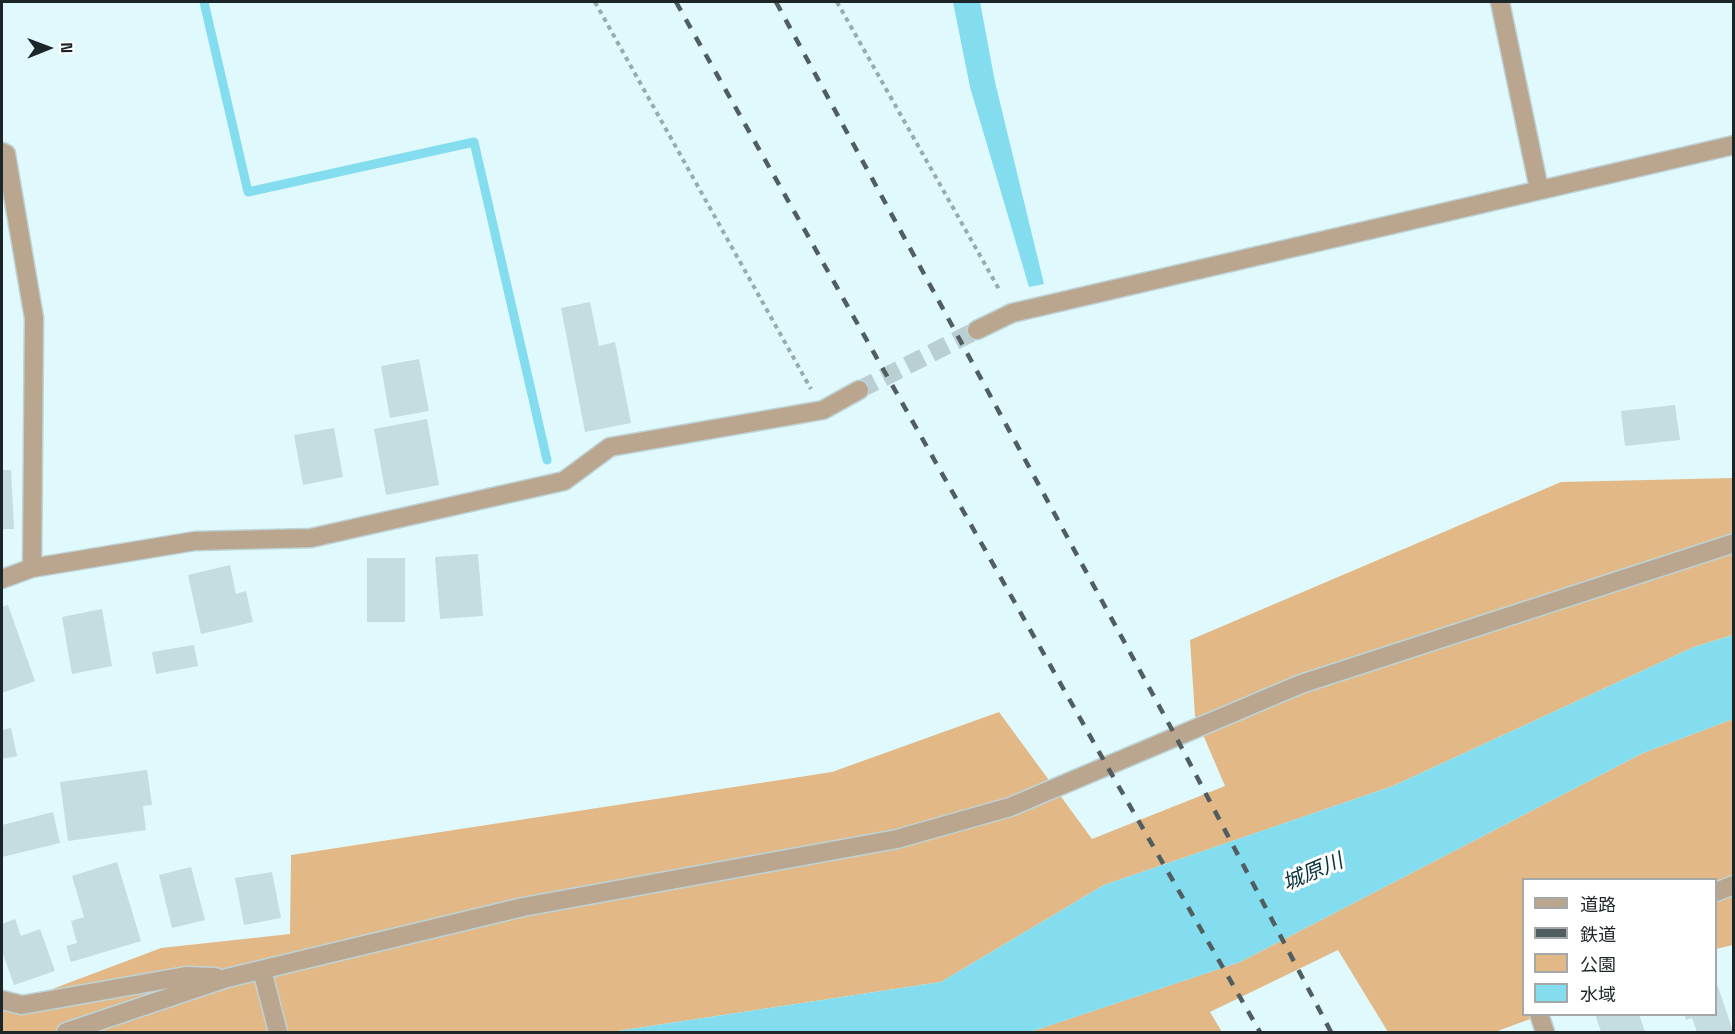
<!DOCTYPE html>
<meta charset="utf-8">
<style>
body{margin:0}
#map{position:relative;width:1735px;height:1034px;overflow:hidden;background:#e0f9fd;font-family:"Space Grotesk","Noto Sans JP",sans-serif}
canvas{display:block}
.frame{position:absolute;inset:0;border:3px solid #1c2527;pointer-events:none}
.legend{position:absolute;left:1522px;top:878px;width:195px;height:138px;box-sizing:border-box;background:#fff;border:2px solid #a4a8a9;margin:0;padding:8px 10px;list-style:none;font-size:18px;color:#1c2527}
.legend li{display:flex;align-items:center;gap:12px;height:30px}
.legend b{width:30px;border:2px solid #a4a8a9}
.north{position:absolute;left:18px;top:18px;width:60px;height:60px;-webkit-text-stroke:4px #fff;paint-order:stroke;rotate:89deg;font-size:16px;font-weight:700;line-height:24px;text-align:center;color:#1c2527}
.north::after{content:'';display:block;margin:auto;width:21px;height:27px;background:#1c2527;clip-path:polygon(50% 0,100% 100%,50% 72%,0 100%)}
</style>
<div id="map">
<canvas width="1735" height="1034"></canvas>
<div class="frame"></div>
<ul class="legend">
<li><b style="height:8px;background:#baa68e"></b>道路</li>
<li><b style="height:8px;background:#515e61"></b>鉄道</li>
<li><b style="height:16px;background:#e2b986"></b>公園</li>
<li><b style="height:16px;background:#83ddee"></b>水域</li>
</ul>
<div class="north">N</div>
</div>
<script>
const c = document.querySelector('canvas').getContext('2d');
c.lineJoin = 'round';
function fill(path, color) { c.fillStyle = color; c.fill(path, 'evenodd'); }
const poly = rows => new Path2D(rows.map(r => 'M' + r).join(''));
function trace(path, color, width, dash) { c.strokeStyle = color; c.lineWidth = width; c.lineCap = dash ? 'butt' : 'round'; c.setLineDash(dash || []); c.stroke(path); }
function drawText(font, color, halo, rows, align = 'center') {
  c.font = font + ' "Space Grotesk","Noto Sans JP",sans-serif'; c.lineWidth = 6; c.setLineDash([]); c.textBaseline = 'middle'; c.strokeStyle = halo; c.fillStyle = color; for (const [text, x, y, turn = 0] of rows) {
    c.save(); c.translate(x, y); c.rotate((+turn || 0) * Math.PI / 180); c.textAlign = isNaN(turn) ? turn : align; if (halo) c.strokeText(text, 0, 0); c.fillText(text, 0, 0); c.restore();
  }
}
fill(poly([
 [1733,478,1733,635,1694,647,1393,786,1104,885,941,982,611,1032,2,1032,2,1008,161,948,290,934,291,855,832,772,999,712,1092,839,1225,786,1195,716,1190,640,1561,482],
 [1733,719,1733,945,1716,949,1716,880,1524,880,1524,1014,1541,1015,1495,1032,1388,1032,1338,950,1210,1012,1222,1032,1030,1032,1240,962,1643,753]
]), '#e2b986');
fill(poly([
 [953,2,980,2,995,82,1044,284,1029,287,970,87],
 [1733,635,1733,719,1643,753,1240,962,1030,1032,611,1032,941,982,1104,885,1393,786,1694,647]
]), '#83ddee');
trace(poly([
 [204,2,248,192,474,142,547,460]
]), '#83ddee', 9);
fill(poly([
 [590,302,599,346,615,342,631,423,585,432,561,308],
 [419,359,429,411,390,418,381,366],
 [1675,405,1680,440,1625,446,1621,411],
 [427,419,439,485,386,495,374,429],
 [334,428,343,477,303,485,294,435],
 [2,470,11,470,14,529,2,529],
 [478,554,483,616,440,619,435,557],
 [367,558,405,558,405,622,367,622],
 [230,565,236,594,246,591,253,622,201,634,188,575],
 [8,605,35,681,2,693,2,607],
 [102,609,112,666,72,674,62,617],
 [194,645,198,666,156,674,152,652],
 [11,728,17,756,2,759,2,730],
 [147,770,152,805,143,806,146,830,68,841,60,782],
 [53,812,60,843,2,857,2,825],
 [117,862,141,941,71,962,66,946,77,943,71,921,84,917,72,876],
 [191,867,205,920,172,928,159,875],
 [272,872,281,918,244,925,235,878],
 [15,919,21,936,40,929,55,971,14,985,2,951,2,924],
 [1716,981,1733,1031,1697,1032,1692,1018,1686,1020,1684,1014,1716,1014],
 [1595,1014,1639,1014,1645,1032,1601,1032]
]), '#c5dce1');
trace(poly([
 [859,390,977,330]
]), '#b9cfd2', 18, [18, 9]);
const minor = poly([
 [1500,2,1539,189],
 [2,152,6,154,34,318,32,568],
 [977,330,1012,313,1734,145],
 [2,579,32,568,195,541,311,538,564,481,610,447,823,410,859,390],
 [1716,892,1734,885],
 [262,970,278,1032],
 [2,1000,22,1005,186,976,215,977],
 [1539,1014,1545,1032],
 [66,1032,227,978,523,907,897,839,1010,807,1301,684,1734,543]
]);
trace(minor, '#bdd3d6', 21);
trace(poly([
 [595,2,811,389],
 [837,2,1000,291]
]), '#98abae', 4, [4.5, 4.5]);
trace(minor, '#baa68e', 18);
trace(poly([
 [676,2,1107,766,1260,1032],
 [776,2,1176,737,1331,1032]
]), '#515e61', 4.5, [10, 10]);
drawText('italic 21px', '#07343b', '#fff', [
 ["城原川",1313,873,-23]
]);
</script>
